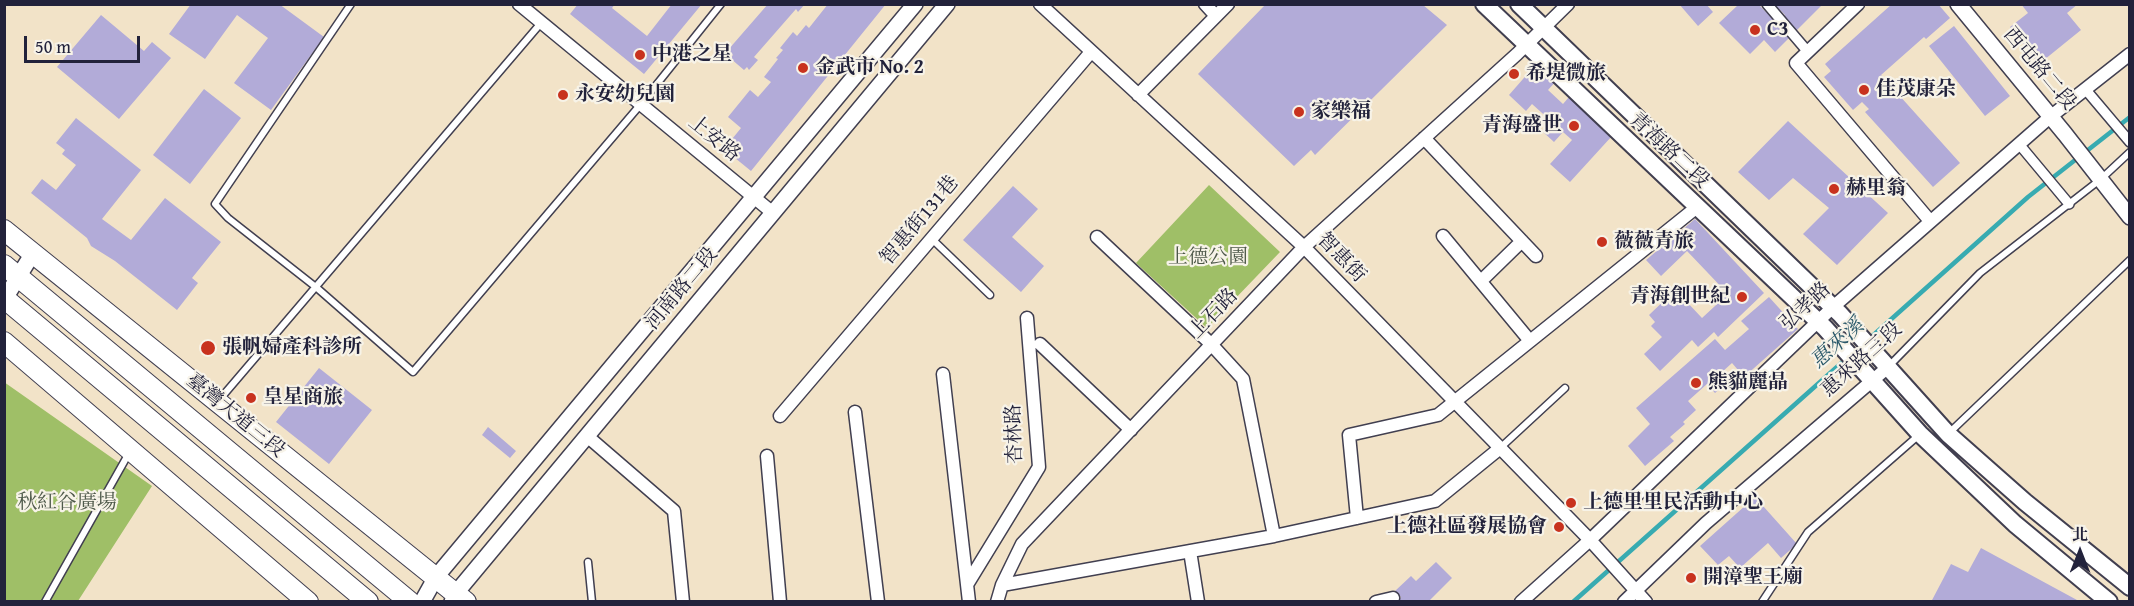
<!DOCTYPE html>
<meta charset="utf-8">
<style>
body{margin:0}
#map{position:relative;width:2134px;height:606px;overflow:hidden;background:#f2e3c8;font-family:"Gentium Book Plus","Noto Serif TC",serif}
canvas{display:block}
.frame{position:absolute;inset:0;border:6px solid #22223b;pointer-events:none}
.north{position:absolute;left:2050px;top:522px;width:60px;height:60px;-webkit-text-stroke:4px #f7f3e8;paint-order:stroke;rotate:0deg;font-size:16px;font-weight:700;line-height:24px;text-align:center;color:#22223b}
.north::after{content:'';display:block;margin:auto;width:21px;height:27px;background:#22223b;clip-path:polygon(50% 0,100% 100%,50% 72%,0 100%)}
.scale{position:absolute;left:24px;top:36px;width:116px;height:27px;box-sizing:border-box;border:3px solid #22223b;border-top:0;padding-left:8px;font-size:18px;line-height:21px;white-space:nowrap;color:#22223b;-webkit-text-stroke:4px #f7f3e8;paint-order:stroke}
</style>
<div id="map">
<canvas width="2134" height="606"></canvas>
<div class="frame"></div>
<div class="north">北</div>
<div class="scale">50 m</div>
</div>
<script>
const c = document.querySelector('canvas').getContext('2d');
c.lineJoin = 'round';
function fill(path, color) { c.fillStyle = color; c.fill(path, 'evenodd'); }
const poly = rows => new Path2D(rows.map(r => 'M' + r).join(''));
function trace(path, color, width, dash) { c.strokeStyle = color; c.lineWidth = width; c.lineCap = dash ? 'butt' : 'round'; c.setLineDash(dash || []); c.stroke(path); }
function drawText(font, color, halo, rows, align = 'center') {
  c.font = font + ' "Gentium Book Plus","Noto Serif TC",serif'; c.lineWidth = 4.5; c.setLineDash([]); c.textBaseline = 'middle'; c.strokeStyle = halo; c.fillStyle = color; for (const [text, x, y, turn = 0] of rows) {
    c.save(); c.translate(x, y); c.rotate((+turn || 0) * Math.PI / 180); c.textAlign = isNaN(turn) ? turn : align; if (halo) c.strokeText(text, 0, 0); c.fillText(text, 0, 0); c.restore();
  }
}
fill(poly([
 [1209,185,1280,252,1207,328,1136,263],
 [4,382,152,486,78,601,5,601]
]), '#9fbf67');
trace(poly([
 [1869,339,2028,197,2130,117],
 [1573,602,1847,358]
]), '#38abb1', 4.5);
fill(poly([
 [191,4,279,4,324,37,271,110,234,83,268,38,237,15,205,59,169,34],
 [578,4,615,4,612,8,647,36,672,4,702,4,644,74,570,14],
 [768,4,805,4,798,12,796,9,754,57,758,60,749,70,747,67,744,70,730,58,733,55,728,50],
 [828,4,886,4,751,171,724,149,741,128,728,117,750,90,758,97,771,82,764,77,778,59,776,58,783,50,780,48,793,32,797,36,806,25,809,28],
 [1679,4,1706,4,1713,12,1698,26],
 [1778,4,1823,4,1775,52,1764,40,1750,54,1719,23,1738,5,1759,5,1777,23,1785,15,1776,6],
 [1892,4,1938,4,1950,18,1926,39,1924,37,1881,75,1960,163,1933,187,1865,112,1869,109,1862,102,1853,110,1824,77,1831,71,1825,64],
 [2021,4,2078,4,2067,13,2081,30,2039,64,2010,27,2028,13],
 [1265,5,1423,5,1447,25,1315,155,1311,150,1294,166,1198,74],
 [101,15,144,51,152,42,171,58,119,119,57,67],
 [1954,26,2010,96,1985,116,1929,46],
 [1537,63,1557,80,1548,90,1563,104,1569,97,1612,136,1570,182,1550,164,1572,140,1563,132,1554,142,1542,131,1551,121,1532,104,1526,111,1509,95],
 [204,89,241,118,190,184,153,155],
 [76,118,141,170,102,219,131,240,165,198,221,242,192,278,198,283,177,310,115,261,91,246,87,238,31,193,42,179,56,190,76,165,62,154,65,150,56,143],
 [1788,121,1888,213,1837,265,1803,234,1829,208,1793,178,1769,200,1738,172],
 [1013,186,1038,209,1012,237,1044,266,1021,292,963,240],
 [1695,219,1764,293,1718,337,1714,332,1698,347,1692,340,1660,371,1644,354,1662,337,1651,326,1655,322,1649,315,1672,293,1682,304,1686,301,1702,318,1728,294,1687,251,1661,276,1646,260],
 [1769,297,1798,329,1744,377,1732,363,1721,373,1729,381,1715,393,1707,384,1688,401,1696,410,1683,422,1685,424,1670,437,1674,441,1645,466,1628,446,1650,424,1636,408,1715,339,1725,350,1749,329,1741,321],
 [319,368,372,410,329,464,276,422],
 [488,427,516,451,510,458,482,435],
 [1755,497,1797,544,1781,558,1768,543,1740,568,1729,556,1718,565,1700,546],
 [1981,548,2077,600,2076,602,1931,602,1951,564,1968,572],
 [1436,562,1452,578,1428,602,1397,602,1401,597,1395,591,1411,576,1416,581]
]), '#b2abd8');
const service = poly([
 [351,4,215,204,228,218,317,288,413,372,641,104,721,4],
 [932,239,990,295],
 [1890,365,1980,273,2101,179,2130,152],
 [220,399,541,23],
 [1948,434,2130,260],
 [1499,449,1565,388],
 [588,562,592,602],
 [45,602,129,453],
 [1762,602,1808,532,1919,435]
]);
const pedestrian = poly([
 [1767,4,1808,52],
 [2086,90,2130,142],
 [2019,144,2069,204]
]);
const minor = poly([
 [519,4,773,213],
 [1040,4,1304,247,1590,540,1646,602],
 [1205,4,1216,16],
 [1858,4,1796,63,1930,221],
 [1138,95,1228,4],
 [1424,138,1536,256],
 [1443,236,1530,341],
 [1097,237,1211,344,1243,379,1274,536],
 [1481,281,1522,241],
 [1040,344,1131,430],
 [943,374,969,602],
 [855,412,878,602],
 [780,416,1091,52],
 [587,436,674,511,683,602],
 [767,456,780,602],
 [1357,518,1349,435,1438,415,1697,207],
 [1190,551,1198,602],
 [968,583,1039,467,1027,318],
 [1002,585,1274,536,1435,501,1499,449],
 [997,602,1002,585,1022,544,1304,247,1517,54,1568,4],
 [1376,602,1393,598],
 [1521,602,1590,540,1833,307,2050,117,2130,54],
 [1624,602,1706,523,1887,368]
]);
const tertiary = poly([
 [1958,4,2065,134,2130,217],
 [4,300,33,253],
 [422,602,436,577,915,4],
 [452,602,456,593,947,4]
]);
const secondary = poly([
 [1484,4,1825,328,1920,434,2015,524,2109,602],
 [1519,4,1840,314,1948,434,2025,502,2130,587]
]);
const primary = poly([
 [4,230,466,602],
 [4,265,410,602],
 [4,298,368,602],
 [4,342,308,602]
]);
trace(service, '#413f50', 9);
trace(pedestrian, '#413f50', 12);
trace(minor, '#413f50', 15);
trace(tertiary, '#413f50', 18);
trace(secondary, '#413f50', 20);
trace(primary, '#413f50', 22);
trace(service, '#fff', 6);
trace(pedestrian, '#fff', 9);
trace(minor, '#fff', 12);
trace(tertiary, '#fff', 15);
trace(secondary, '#fff', 16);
trace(primary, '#fff', 20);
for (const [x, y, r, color] of [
 [1755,30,6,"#c8321e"],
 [640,55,6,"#c8321e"],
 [803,68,6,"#c8321e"],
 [1514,74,6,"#c8321e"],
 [1864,90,6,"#c8321e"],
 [563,95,6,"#c8321e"],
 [1299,112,6,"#c8321e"],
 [1574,126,6,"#c8321e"],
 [1834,189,6,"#c8321e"],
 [1602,242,6,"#c8321e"],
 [1742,297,6,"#c8321e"],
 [208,348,8,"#c8321e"],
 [1696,383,6,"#c8321e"],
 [251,398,6,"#c8321e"],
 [1571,503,6,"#c8321e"],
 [1559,527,6,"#c8321e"],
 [1691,578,6,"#c8321e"]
]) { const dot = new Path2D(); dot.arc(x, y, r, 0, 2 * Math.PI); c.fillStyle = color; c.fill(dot); trace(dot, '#f7f3e8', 2); }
drawText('bold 20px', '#22223b', '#f7f3e8', [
 ["C3",1767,30],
 ["中港之星",652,55],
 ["金武市 No. 2",815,68],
 ["希堤微旅",1526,74],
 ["佳茂康朵",1876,90],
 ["永安幼兒園",575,95],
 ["家樂福",1311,112],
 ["青海盛世",1562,126,"right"],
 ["赫里翁",1846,189],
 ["薇薇青旅",1614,242],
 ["青海創世紀",1730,297,"right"],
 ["張帆婦產科診所",222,348],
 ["熊貓麗晶",1708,383],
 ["皇星商旅",263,398],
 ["上德里里民活動中心",1583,503],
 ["上德社區發展協會",1547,527,"right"],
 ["開漳聖王廟",1703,578]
], 'left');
drawText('20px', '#22223b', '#f7f3e8', [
 ["西屯路二段",2039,69,50],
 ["上安路",714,139,39],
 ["青海路二段",1669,151,43],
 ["智惠街131巷",920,221,-50],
 ["智惠街",1341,258,46],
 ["河南路二段",682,289,-50],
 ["弘孝路",1806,307,-43],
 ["上石路",1214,314,-46],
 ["惠來路三段",1862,360,-42],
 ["臺灣大道三段",235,416,39],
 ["杏林路",1015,434,-92]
]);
drawText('20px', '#4e594a', '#f7f3e8', [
 ["上德公園",1208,258],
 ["秋紅谷廣場",67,503]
]);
drawText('italic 21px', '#2b596a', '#f7f3e8', [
 ["惠來溪",1838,344,-42]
]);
</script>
